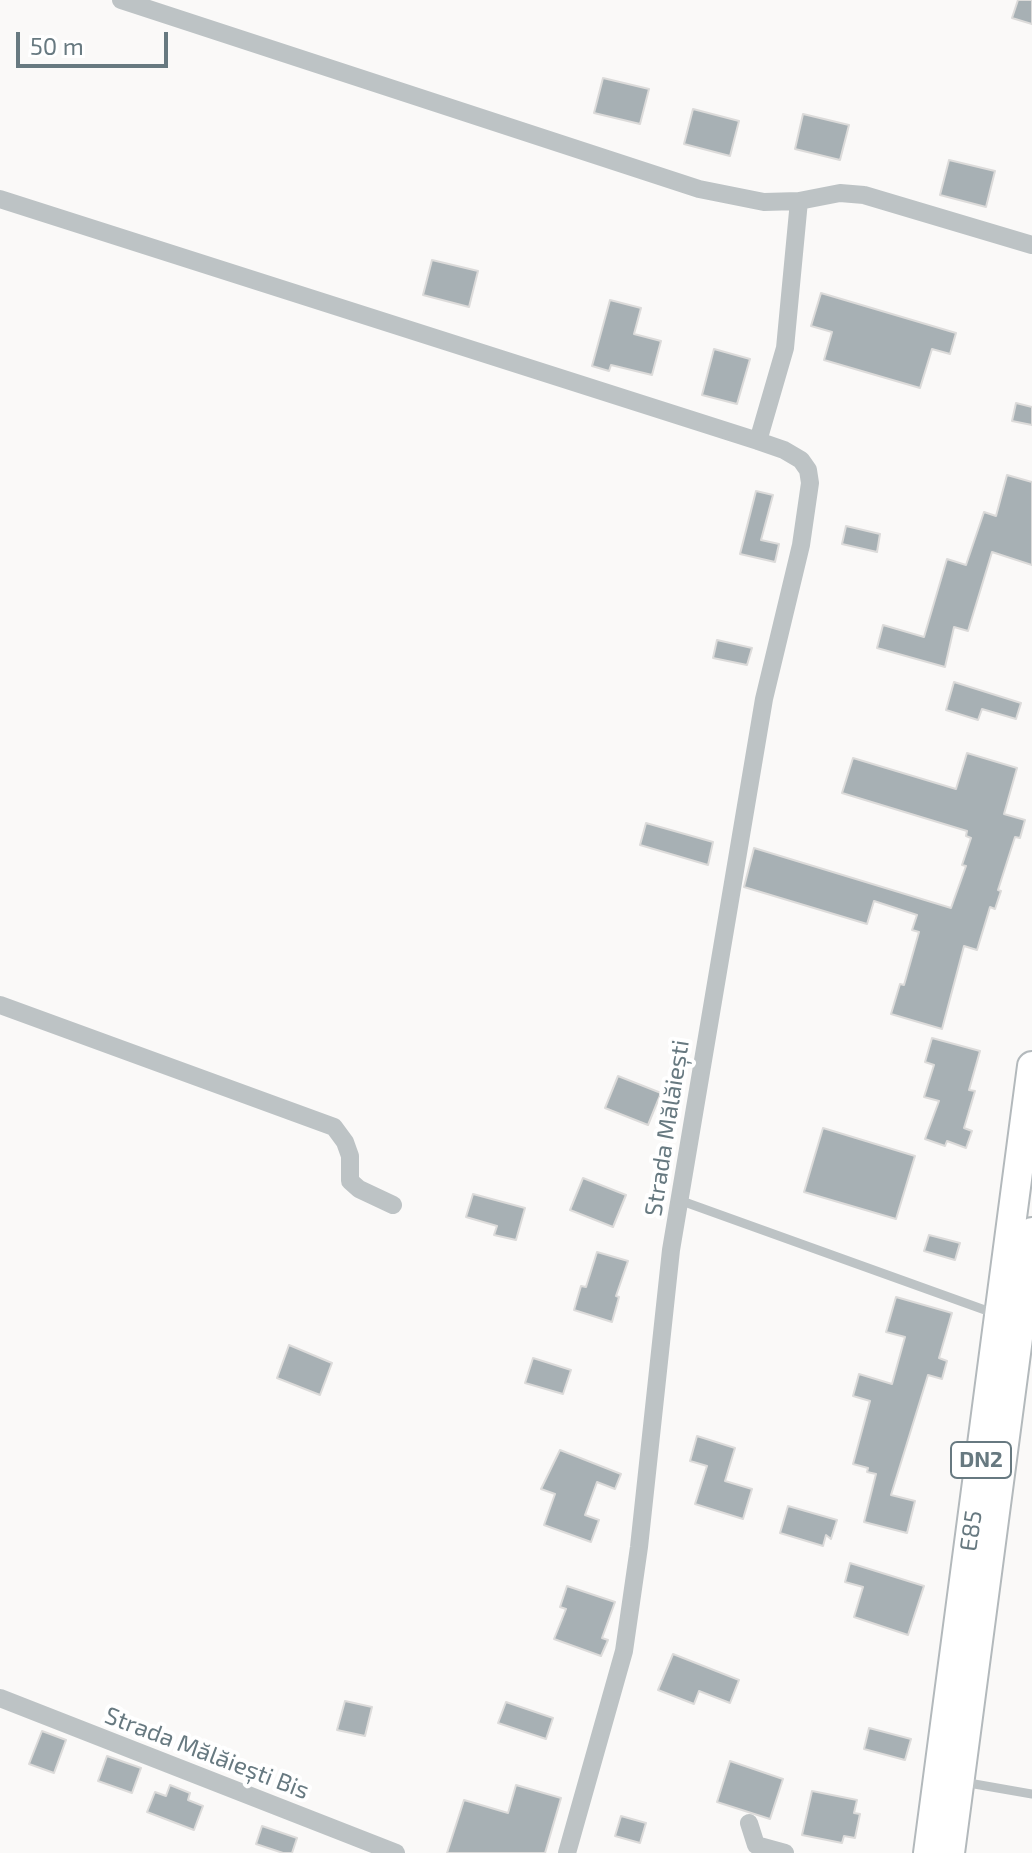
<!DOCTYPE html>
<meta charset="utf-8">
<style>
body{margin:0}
#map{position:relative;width:1032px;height:1853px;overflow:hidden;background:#faf9f8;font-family:"Exo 2",sans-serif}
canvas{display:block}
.scale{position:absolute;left:16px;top:32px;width:152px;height:36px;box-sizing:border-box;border:4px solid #677980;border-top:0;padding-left:10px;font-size:24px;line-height:28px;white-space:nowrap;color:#677980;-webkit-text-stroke:6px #fff;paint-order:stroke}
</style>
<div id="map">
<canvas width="1032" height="1853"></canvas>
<div class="scale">50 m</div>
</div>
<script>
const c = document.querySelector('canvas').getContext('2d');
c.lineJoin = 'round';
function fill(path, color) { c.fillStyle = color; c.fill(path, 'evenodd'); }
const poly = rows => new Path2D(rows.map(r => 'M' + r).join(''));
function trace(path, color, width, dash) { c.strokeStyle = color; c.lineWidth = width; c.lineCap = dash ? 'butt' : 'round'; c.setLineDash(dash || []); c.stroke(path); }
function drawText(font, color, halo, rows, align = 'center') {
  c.font = font + ' "Exo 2",sans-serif'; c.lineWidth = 8; c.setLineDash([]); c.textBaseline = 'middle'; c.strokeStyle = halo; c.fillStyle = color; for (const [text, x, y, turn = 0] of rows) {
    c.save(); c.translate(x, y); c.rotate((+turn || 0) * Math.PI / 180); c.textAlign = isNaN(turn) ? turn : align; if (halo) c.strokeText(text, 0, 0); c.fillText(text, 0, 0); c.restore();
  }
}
const building = poly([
 [1018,0,1032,0,1032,24,1012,18,1018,0],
 [603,78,649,89,640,124,594,113,603,78],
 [693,109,739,121,730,156,684,144,693,109],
 [803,114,849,125,840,160,795,149,803,114],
 [949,160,995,171,986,207,940,195,949,160],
 [432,260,478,271,469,307,423,295,432,260],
 [821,293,956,333,950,354,932,349,920,388,824,360,832,332,811,326,821,293],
 [610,300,641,308,634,334,661,341,652,375,611,365,609,371,592,366,610,300],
 [714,349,750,359,737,404,702,395,714,349],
 [1016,403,1032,407,1032,425,1012,421,1016,403],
 [1007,475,1032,482,1032,565,992,552,968,631,954,627,945,667,877,648,883,625,924,637,947,559,966,565,984,512,996,516,1007,475],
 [756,491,773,495,761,540,779,544,775,562,740,554,756,491],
 [846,526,880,534,877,552,842,544,846,526],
 [717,640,752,648,747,665,713,658,717,640],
 [954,682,1021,703,1016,719,982,709,978,720,946,710,954,682],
 [967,753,1017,768,1004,814,1025,820,1020,838,1015,837,998,890,1001,891,995,909,990,907,977,950,964,946,942,1029,891,1014,900,984,904,985,919,932,912,930,917,915,874,901,867,924,744,887,754,848,951,908,966,866,962,865,971,838,966,836,967,831,842,793,853,758,956,789,967,753],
 [646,823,713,842,708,865,640,845,646,823],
 [932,1038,980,1051,969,1090,975,1091,964,1128,972,1131,966,1148,947,1141,945,1146,925,1139,939,1101,924,1097,934,1065,925,1062,932,1038],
 [618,1076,661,1093,648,1125,605,1108,618,1076],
 [823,1128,915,1156,896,1219,804,1192,823,1128],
 [583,1178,626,1195,613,1227,570,1210,583,1178],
 [473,1194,525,1208,516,1240,494,1235,497,1226,466,1217,473,1194],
 [929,1235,960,1243,955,1260,924,1251,929,1235],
 [597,1252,628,1261,616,1296,619,1297,612,1322,574,1310,581,1286,586,1287,597,1252],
 [896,1297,952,1313,939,1358,947,1361,942,1379,928,1375,891,1495,915,1501,907,1533,864,1522,876,1474,867,1472,868,1468,853,1464,870,1401,853,1396,859,1374,892,1384,905,1337,886,1332,896,1297],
 [289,1345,332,1363,320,1395,277,1378,289,1345],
 [533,1358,571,1370,563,1394,525,1383,533,1358],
 [697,1436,735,1448,725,1481,752,1489,743,1519,695,1504,707,1466,690,1461,697,1436],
 [560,1450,621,1474,615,1489,597,1482,585,1515,599,1520,591,1542,544,1525,555,1494,541,1489,560,1450],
 [788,1506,837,1520,831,1539,826,1535,823,1546,780,1533,788,1506],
 [850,1563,924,1586,908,1635,854,1617,863,1587,845,1582,850,1563],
 [567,1586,615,1602,602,1638,608,1640,601,1656,554,1639,566,1609,560,1607,567,1586],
 [673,1654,739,1680,730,1703,699,1691,694,1704,658,1690,673,1654],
 [345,1701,372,1707,365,1736,337,1730,345,1701],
 [506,1702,553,1718,546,1739,498,1723,506,1702],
 [869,1728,911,1739,905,1760,864,1749,869,1728],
 [42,1731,66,1740,54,1773,29,1764,42,1731],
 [107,1756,141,1768,132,1793,98,1781,107,1756],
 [730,1761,783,1779,770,1819,717,1802,730,1761],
 [170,1785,190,1793,188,1800,203,1806,194,1830,147,1812,155,1792,166,1796,170,1785],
 [516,1785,561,1798,545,1853,447,1853,464,1800,508,1813,516,1785],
 [812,1791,857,1800,854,1813,860,1814,855,1838,844,1836,842,1843,802,1835,812,1791],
 [621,1816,646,1823,640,1843,615,1836,621,1816],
 [262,1826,297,1838,292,1853,283,1853,256,1844,262,1826]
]);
fill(building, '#a7b0b4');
trace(building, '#dcdbda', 2);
const primary = poly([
 [928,1853,1032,1066],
 [950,1853,1032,1232]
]);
trace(primary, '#b3b9bc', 32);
trace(poly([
 [679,1200,996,1314],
 [963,1782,1032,1794]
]), '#bdc3c5', 9);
trace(poly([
 [121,0,699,189,764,202,799,201,840,193,864,195,1032,245],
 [0,199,758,441,784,450,801,460,808,470,810,483,801,545,764,699,671,1250,639,1547,624,1651,567,1853],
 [758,441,785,348,799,201],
 [0,1005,334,1127,345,1142,350,1156,350,1181,359,1189,393,1205],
 [0,1698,396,1853],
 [749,1823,756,1845,785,1853]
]), '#bdc3c5', 18);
trace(primary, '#fff', 28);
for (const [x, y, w] of [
 [981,1460,60]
]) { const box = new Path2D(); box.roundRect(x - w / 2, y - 18, w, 36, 6); c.fillStyle = '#fff'; c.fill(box); trace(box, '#677980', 2); }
drawText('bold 22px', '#677980', null, [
 ["DN2",981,1460]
]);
drawText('24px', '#677980', '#fff', [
 ["Strada Mălăiești",667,1128,-81],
 ["E85",971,1531,-82],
 ["Strada Mălăiești Bis",207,1753,21]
]);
</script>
